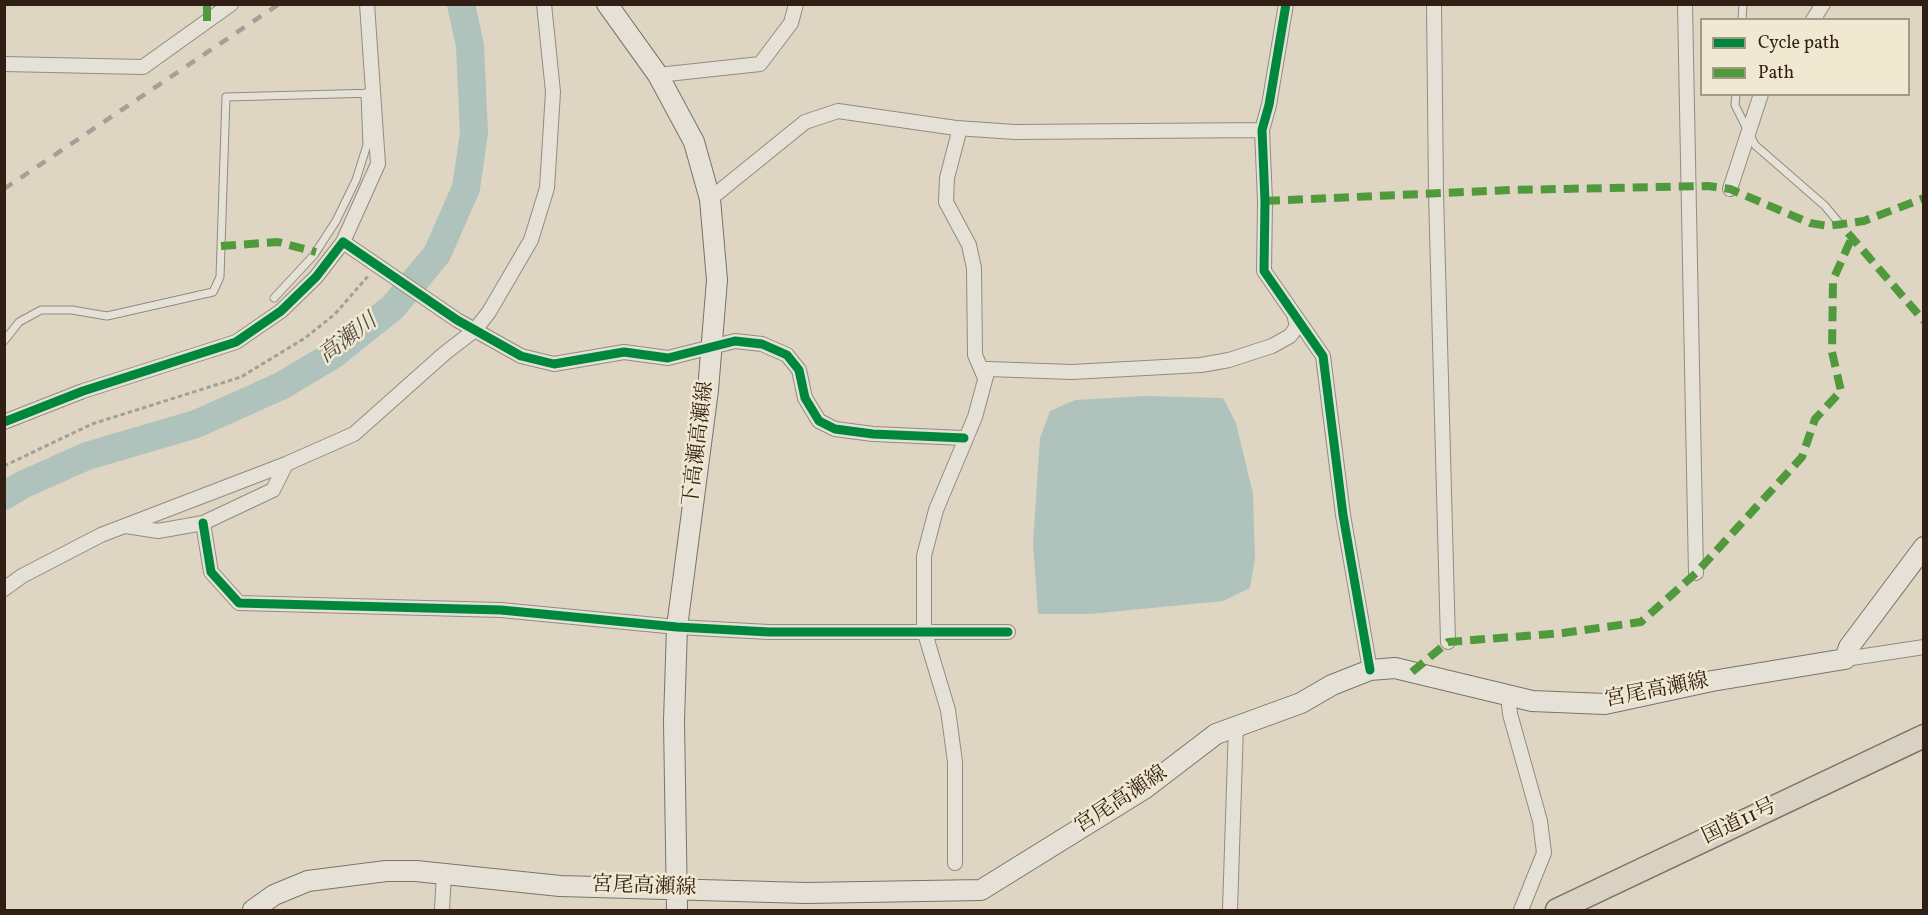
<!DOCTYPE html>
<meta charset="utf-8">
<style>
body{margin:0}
#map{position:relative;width:1928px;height:915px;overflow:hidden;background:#ded6c3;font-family:Vollkorn,serif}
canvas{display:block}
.frame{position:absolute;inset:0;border:6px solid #311f15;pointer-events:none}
.legend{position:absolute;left:1700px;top:18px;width:210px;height:78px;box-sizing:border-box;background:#f1e8d1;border:2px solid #a49886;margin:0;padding:8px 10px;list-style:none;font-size:18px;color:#311f15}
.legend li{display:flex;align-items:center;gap:12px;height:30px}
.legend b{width:30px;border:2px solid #a49886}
</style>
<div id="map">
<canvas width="1928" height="915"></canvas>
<div class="frame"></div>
<ul class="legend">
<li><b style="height:8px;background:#00873e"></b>Cycle path</li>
<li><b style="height:8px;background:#509a3d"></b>Path</li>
</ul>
</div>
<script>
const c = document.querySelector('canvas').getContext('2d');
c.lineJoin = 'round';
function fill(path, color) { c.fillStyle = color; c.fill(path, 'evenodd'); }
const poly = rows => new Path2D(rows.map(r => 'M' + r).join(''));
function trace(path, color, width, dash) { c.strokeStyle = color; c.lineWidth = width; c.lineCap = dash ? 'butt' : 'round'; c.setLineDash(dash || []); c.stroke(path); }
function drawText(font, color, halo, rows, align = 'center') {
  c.font = font + ' Vollkorn,"Noto Serif JP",serif'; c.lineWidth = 5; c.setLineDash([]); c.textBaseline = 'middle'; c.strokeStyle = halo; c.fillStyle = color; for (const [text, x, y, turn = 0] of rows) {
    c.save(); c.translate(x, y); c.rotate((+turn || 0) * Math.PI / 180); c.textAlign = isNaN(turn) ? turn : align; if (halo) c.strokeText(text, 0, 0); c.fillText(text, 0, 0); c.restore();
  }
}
fill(poly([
 [1145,396,1223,398,1236,423,1253,494,1255,559,1250,588,1223,601,1090,614,1038,614,1033,543,1040,438,1050,411,1075,400]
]), '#afc2bc');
trace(poly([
 [4,496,22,485,87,456,196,424,281,386,333,355,393,307,437,254,466,188,474,133,470,46,461,4]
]), '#afc2bc', 28);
const service = poly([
 [1742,20,1743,4],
 [1736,94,1735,105,1755,145,1825,206,1840,224],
 [274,298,314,255,336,221,356,180,367,145,365,93],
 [4,341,19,322,41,310,72,310,107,316,213,292,220,277,226,97,374,93]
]);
const minor = poly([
 [1286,4,1269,105,1262,130,1265,201,1264,271,1323,356,1343,515,1370,670],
 [1434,4,1436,193,1448,642],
 [1685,4,1696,573],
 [1813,20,1823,4],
 [4,64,143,67,231,4],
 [658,75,760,64,791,23,796,4],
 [960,128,947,178,946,202,969,245,974,268,975,355,985,378],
 [1730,189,1761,94],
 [710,199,805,122,838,111,956,128,1015,132,1262,130],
 [343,242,378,164,367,4],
 [4,422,83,391,236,342,281,311,316,277,343,242,457,320,521,356,554,364,624,352,668,358,735,341,762,344,787,355,799,370,805,398,819,421,835,429,873,434,964,438],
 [203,523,211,572,239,603,501,610,677,627,769,632,1008,632],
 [126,526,158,531,203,523,273,490,286,464],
 [4,589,22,576,101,535,286,464,354,434,445,353,475,330,489,312,531,240,547,188,553,92,544,4],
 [1845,659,1924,647],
 [1508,694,1510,714,1540,821,1544,853,1521,910],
 [955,863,955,762,948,710,924,630,924,556,936,510,975,417,988,369,1072,372,1201,365,1229,360,1272,346,1290,336,1297,326,1295,318],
 [442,910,444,873],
 [1230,910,1236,725]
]);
const secondary = poly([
 [607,4,658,75,694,142,710,199,717,280,708,390,677,627,674,721,677,910],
 [253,910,274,895,308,881,386,871,416,871,560,886,806,893,981,890,1144,789,1216,734,1301,703,1332,685,1370,670,1395,668,1532,701,1605,704,1712,681,1845,659,1849,647,1924,547]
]);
const trunk = poly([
 [1557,910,1924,736]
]);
trace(service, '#928b80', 9);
trace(minor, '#928b80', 16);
trace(secondary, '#7a7368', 22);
trace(trunk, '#7a7368', 25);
trace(poly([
 [4,466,92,424,241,377,305,338,335,314,369,275]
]), '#a4a098', 3, [4.5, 3]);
trace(service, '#e6e1d7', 7);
trace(minor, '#e6e1d7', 14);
trace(secondary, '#e6e1d7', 20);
trace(trunk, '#d9d2c3', 22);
trace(poly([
 [4,189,279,4]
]), '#a4a098', 4.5, [10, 10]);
trace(poly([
 [207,21,207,4],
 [1265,201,1510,190,1708,186,1730,189,1810,223,1828,226,1864,221,1924,198],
 [1848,233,1924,321],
 [221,246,278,242,316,252],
 [1412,672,1448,642,1563,633,1641,622,1696,573,1802,457,1815,419,1841,391,1832,352,1833,280,1852,237]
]), '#509a3d', 8, [15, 8]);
trace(poly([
 [1286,4,1269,105,1262,130,1265,201,1264,271,1323,356,1343,515,1370,670],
 [4,422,83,391,236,342,281,311,316,277,343,242,457,320,521,356,554,364,624,352,668,358,735,341,762,344,787,355,799,370,805,398,819,421,835,429,873,434,964,438],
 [203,523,211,572,239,603,501,610,677,627,769,632,1008,632]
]), '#00873e', 9);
drawText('21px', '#311f15', '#f1e8d1', [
 ["下高瀬高瀬線",700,444,-83],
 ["宮尾高瀬線",1657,692,-11],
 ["宮尾高瀬線",1122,801,-33],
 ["国道11号",1740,823,-25],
 ["宮尾高瀬線",644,888,2]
]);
drawText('italic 22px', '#514d46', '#f1e8d1', [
 ["高瀬川",349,340,-37]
]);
</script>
